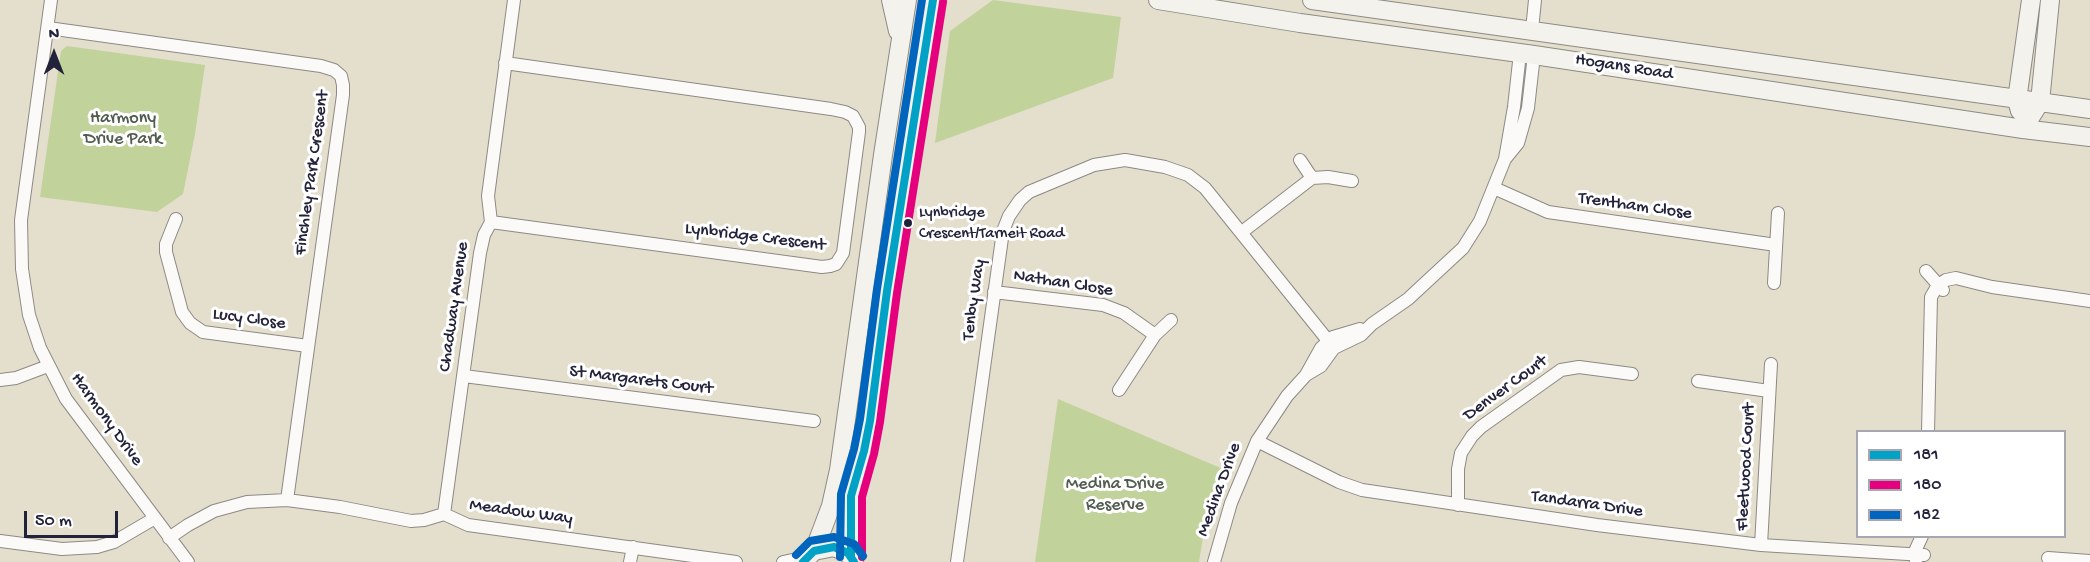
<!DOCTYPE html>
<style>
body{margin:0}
#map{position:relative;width:2090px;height:562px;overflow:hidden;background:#e4decd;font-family:"Gochi Hand",sans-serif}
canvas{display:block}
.legend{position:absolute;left:1856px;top:430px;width:210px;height:108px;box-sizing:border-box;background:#fff;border:2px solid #a7a7b1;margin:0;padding:8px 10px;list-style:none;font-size:18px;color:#22223b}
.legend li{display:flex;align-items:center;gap:12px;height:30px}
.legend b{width:30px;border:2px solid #a7a7b1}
.north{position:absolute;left:24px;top:24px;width:60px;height:60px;-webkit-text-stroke:4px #fff;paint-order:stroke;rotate:0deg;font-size:16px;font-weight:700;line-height:24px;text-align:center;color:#22223b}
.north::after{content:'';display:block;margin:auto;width:21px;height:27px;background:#22223b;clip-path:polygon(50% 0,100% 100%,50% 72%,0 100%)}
.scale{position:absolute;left:24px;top:511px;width:94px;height:27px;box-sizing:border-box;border:3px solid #22223b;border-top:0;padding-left:8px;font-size:18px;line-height:21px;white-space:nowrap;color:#22223b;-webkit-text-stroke:4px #fff;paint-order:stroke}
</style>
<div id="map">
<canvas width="2090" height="562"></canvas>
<ul class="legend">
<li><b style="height:8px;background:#02a2c7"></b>181</li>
<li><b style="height:8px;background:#e5007d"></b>180</li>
<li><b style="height:8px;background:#0065bd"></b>182</li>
</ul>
<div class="north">N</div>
<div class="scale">50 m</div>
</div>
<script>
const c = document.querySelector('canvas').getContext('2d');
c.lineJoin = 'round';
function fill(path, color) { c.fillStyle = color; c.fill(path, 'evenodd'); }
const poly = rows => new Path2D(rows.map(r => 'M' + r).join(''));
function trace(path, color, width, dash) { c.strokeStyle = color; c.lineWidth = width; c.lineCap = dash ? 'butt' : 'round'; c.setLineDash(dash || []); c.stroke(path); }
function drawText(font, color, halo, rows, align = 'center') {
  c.font = font + ' "Gochi Hand",sans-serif'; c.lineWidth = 6; c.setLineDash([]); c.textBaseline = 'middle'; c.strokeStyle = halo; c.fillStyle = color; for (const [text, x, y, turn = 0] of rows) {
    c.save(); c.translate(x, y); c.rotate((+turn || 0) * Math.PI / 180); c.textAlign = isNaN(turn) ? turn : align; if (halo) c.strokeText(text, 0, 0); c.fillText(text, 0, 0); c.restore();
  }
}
fill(poly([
 [993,0,1121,17,1113,78,935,143,950,31],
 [67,46,205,65,195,134,183,194,157,212,40,197,61,51],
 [887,240,887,270,869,349,857,441,849,475,845,474,864,333],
 [1058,399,1223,469,1205,524,1199,562,1035,562]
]), '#c2d29b');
const street = poly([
 [51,0,21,220,22,269,29,315,40,348,66,399,188,562],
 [48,28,321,66,334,70,341,76,343,85,343,95,287,500],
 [1532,30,1535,0],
 [1505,159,1518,143,1528,108,1534,55],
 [1300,160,1312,178],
 [1494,188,1548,212,1776,245],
 [176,219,166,244,166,252,182,312,190,323,203,332,308,346],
 [491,222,822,267,830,266,836,264,843,253,859,132,859,127,853,116,845,112,831,109,505,63],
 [1242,232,1312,178,1328,177,1352,181],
 [1926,271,1943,290],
 [1774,283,1778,213],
 [994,292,1103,305,1124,313,1155,335],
 [1306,375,1321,366,1334,348,1361,335,1372,324,1408,299,1463,248,1480,221,1505,159,1514,107,1520,53],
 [464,376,814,421],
 [0,380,16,378,48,366],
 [1698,381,1769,391],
 [1119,390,1155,335,1171,320],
 [1928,432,1931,297,1938,285,1946,280,1956,278,1992,287,2090,301],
 [1257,441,1339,482,1362,490,1597,525,1761,545,1924,555],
 [1458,505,1458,469,1461,453,1472,436,1481,427,1561,370,1579,367,1632,374],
 [444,514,480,253,484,235,491,222,488,196,514,0],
 [169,538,188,525,214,511,247,502,287,500,340,507,411,521,424,520,444,514,468,525,736,562],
 [0,541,62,549,97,547,114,542,155,518],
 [1761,545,1771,364],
 [2048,558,2090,561],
 [1916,561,1916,549,1922,536],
 [630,562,633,547],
 [783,562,806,557],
 [957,562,1003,231,1009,216,1020,200,1029,192,1094,165,1125,160,1165,167,1188,175,1205,188,1334,348],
 [1214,562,1231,503,1257,441,1287,396,1306,375,1321,348,1333,337,1360,329]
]);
const secondary = poly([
 [891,0,898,31],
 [1158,0,1300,23,1534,55,2023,129,2090,137],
 [1312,0,2090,109],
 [2020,111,2017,100,2031,0],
 [2023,129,2040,102,2050,0],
 [814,551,831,506,839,470,883,155,907,0],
 [851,557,851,496,864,451,870,421,887,291,933,0],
 [803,562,814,551,834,547,848,553,854,562]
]);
trace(street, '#8d8a85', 14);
trace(secondary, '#8d8a85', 20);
trace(street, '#fbfaf8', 12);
trace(secondary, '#f4f2ec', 18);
trace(poly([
 [851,557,851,496,864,451,870,421,887,291,933,0],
 [803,562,814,551,834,547,848,553,854,562]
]), '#02a2c7', 8);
trace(poly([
 [862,557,862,497,874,454,880,422,897,293,943,2]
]), '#e5007d', 8);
trace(poly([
 [796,555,810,541,834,537,854,544,863,556],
 [840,557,841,494,854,449,860,419,877,289,922,0]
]), '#0065bd', 8);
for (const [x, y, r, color] of [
 [908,223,5,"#22223b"]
]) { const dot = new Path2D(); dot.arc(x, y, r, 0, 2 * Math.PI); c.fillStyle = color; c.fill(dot); trace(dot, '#fff', 2); }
drawText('16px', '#22223b', '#fff', [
 ["Lynbridge",919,214],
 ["Crescent/Tarneit Road",919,235]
], 'left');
drawText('18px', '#22223b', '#fff', [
 ["Hogans Road",1624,68,9],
 ["Finchley Park Crescent",313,173,-82],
 ["Trentham Close",1635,207,8],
 ["Lynbridge Crescent",755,238,7],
 ["Nathan Close",1063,284,9],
 ["Tenby Way",975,300,-82],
 ["Chadway Avenue",455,307,-82],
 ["Lucy Close",249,320,8],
 ["St Margarets Court",641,381,7],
 ["Denver Court",1506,389,-36],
 ["Harmony Drive",106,420,54],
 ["Fleetwood Court",1747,467,-87],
 ["Medina Drive",1220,490,-70],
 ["Tandarra Drive",1587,505,8],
 ["Meadow Way",521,513,8]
]);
drawText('18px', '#505c4e', '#fff', [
 ["Harmony",123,119],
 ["Drive Park",123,140],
 ["Medina Drive",1115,485],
 ["Reserve",1115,506]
]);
</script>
